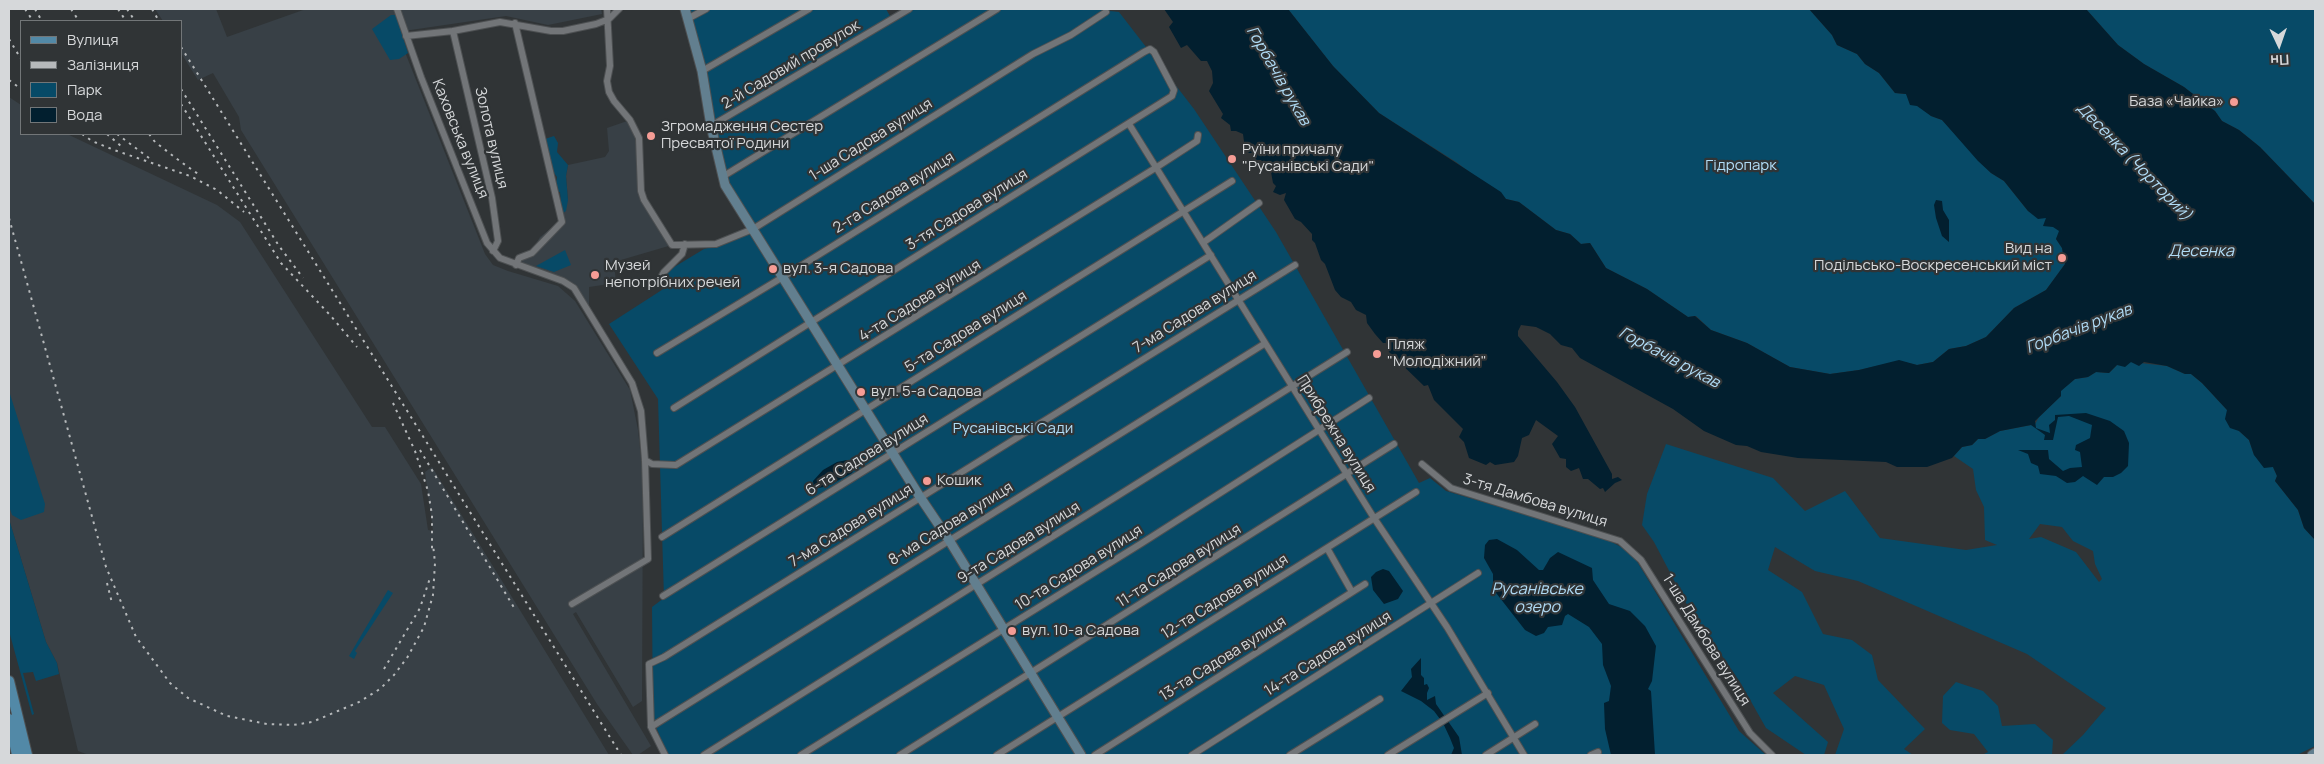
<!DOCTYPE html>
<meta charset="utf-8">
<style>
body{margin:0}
#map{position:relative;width:2324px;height:764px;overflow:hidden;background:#303436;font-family:Manrope,sans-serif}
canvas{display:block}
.frame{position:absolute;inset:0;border:10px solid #d6d8da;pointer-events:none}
.legend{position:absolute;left:20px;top:20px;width:162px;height:115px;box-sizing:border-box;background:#303436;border:1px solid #727678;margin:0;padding:6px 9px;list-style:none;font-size:15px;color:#d6d8da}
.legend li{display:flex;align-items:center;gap:10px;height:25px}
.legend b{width:25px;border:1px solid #727678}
.north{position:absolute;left:2254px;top:20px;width:50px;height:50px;-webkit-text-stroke:4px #303436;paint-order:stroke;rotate:177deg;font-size:14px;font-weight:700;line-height:20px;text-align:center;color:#d6d8da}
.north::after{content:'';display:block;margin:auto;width:18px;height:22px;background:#d6d8da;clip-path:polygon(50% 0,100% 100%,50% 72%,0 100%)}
</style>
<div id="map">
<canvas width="2324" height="764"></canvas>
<div class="frame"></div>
<ul class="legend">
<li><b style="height:6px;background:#5289a7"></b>Вулиця</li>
<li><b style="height:6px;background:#b6b9bb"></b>Залізниця</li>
<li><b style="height:14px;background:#074a67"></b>Парк</li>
<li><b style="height:14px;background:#021f2f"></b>Вода</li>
</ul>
<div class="north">Пн</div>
</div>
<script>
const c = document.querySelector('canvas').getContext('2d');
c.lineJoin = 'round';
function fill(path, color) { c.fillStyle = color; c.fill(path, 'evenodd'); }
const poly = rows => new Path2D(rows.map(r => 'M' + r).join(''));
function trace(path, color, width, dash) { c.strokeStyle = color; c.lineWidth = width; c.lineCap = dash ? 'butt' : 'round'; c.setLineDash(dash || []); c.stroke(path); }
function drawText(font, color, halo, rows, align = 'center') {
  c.font = font + ' Manrope,sans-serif'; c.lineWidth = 4.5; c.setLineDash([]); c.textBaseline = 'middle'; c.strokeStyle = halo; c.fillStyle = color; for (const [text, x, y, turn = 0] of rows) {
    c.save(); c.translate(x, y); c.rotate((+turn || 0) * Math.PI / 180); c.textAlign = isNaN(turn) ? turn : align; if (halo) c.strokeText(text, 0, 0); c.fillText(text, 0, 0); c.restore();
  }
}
fill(poly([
 [155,9,216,9,227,37,306,9,601,9,602,14,548,25,506,16,397,32,485,254,493,265,508,271,558,286,575,301,630,390,638,430,643,476,642,701,633,707,576,612,573,614,651,746,638,755,633,755,597,704,241,130,239,117,213,73,198,80,181,53,181,21,163,21],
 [9,97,21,105,21,134,67,134,217,205,240,222,372,427,385,427,421,484,428,530,433,531,425,472,432,467,609,755,89,755,78,751,57,663,46,642,9,519],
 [630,120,639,138,641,191,672,245,614,262,616,283,589,287,589,310,574,288,512,264,518,254,533,249,540,237,563,219,562,214,568,200,566,176,568,165,605,157,609,151,607,128]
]), '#384046');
fill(poly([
 [688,9,886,9,890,16,902,9,1109,9,1110,11,1119,12,1194,109,1276,232,1419,483,1430,478,1446,491,1604,538,1621,547,1635,558,1739,731,1766,755,668,755,653,720,652,607,664,598,658,399,609,324,668,286,664,278,666,272,704,249,729,243,757,228,725,179],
 [1288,9,1809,9,1832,35,1837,45,1857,54,1865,64,1879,73,1895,93,1906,94,1931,116,1942,120,1991,173,2004,181,2028,211,2046,218,2060,231,2056,239,2062,248,2065,264,2046,290,2014,308,1986,337,1966,346,1949,349,1933,362,1917,365,1899,361,1859,370,1830,374,1790,367,1747,343,1711,330,1696,316,1688,317,1647,289,1606,268,1590,243,1581,244,1570,234,1556,230,1519,202,1506,199,1456,162,1379,113,1333,66],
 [2086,9,2315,9,2315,204,2260,147,2239,130,2222,121,2215,111,2184,87,2144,64,2118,45],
 [391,15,396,15,408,53,399,59,390,60,372,29],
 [554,136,558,143,557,152,568,165,566,176,568,200,566,211,562,214,560,192,557,192,555,189,557,177,554,173,551,173,547,157,549,152,544,143,545,139],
 [565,250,571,265,554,272,536,266],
 [2131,362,2167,366,2185,374,2191,374,2202,383,2227,410,2239,431,2249,440,2254,455,2273,467,2277,476,2275,481,2298,510,2304,528,2315,540,2315,746,2297,755,2062,755,2083,735,2106,708,2027,654,1858,581,1815,571,1775,547,1768,570,1802,592,1823,634,1852,640,1872,655,1878,680,1925,729,1904,749,1913,755,1835,755,1844,729,1824,685,1795,676,1773,693,1828,742,1824,755,1806,755,1766,728,1740,682,1686,603,1654,542,1642,525,1647,494,1666,444,1773,478,1805,511,1845,491,1880,538,1966,550,1997,545,1985,540,1984,507,1976,490,1973,469,1954,456,1962,447,1972,445,1978,439,1985,439,2000,431,2031,425,2034,426,2039,417,2061,396,2060,391,2075,379,2088,377,2096,372,2109,373,2117,365],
 [2040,524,2062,527,2073,541,2093,551,2095,564,2102,579,2099,582,2076,552,2041,537,2029,539],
 [9,391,45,504,44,512,21,520,12,515,9,506],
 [9,519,46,642,57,663,59,674,36,681,33,672,23,673,34,714,32,715,9,631],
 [388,590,393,593,355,651,357,653,354,659,349,656],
 [1956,682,1983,691,1998,706,2002,726,2035,724,2053,740,2052,755,1982,755,1988,752,1974,734,1950,730,1942,723,1943,696]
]), '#074a67');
fill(poly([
 [1164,9,1288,9,1333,66,1379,113,1501,192,1506,199,1519,202,1556,230,1570,234,1581,244,1590,243,1606,268,1647,289,1688,317,1695,316,1711,330,1747,343,1790,367,1830,374,1859,370,1899,360,1917,365,1933,362,1949,349,1966,346,1986,337,2014,308,2046,290,2065,264,2062,248,2056,239,2059,231,2053,227,2043,226,2046,218,2038,219,2028,211,2004,181,1991,173,1978,161,1942,120,1931,116,1917,106,1910,105,1906,94,1895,93,1879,73,1865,64,1857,54,1837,45,1832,35,1809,9,2086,9,2118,45,2144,64,2184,87,2215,111,2222,121,2239,130,2260,147,2315,204,2315,540,2304,528,2298,510,2275,481,2277,476,2273,467,2264,468,2254,455,2249,440,2239,431,2230,428,2225,419,2227,410,2202,383,2191,374,2185,374,2167,366,2144,362,2139,366,2131,362,2125,367,2117,365,2109,373,2096,372,2088,377,2075,379,2061,391,2061,396,2035,421,2036,428,2050,433,2049,425,2055,420,2055,415,2086,413,2110,421,2124,431,2129,443,2128,466,2121,473,2113,477,2104,477,2097,485,2083,476,2075,482,2067,483,2056,476,2040,474,2038,466,2031,463,2028,454,2018,450,2048,450,2049,459,2063,471,2070,468,2082,467,2080,452,2075,450,2076,445,2090,438,2092,425,2069,416,2058,417,2053,440,2044,440,2045,435,2031,425,2000,431,1985,439,1978,439,1972,445,1962,447,1952,458,1927,467,1897,467,1886,462,1798,458,1761,452,1747,446,1736,445,1704,431,1673,409,1580,358,1572,348,1561,345,1550,334,1536,327,1521,325,1518,331,1518,336,1557,382,1575,407,1612,474,1612,479,1618,477,1622,480,1615,483,1605,492,1603,488,1600,489,1588,479,1583,479,1579,468,1571,471,1566,467,1566,459,1560,458,1552,444,1558,436,1536,420,1529,435,1522,438,1518,456,1514,462,1495,465,1490,462,1486,465,1469,458,1464,442,1459,437,1463,429,1434,400,1428,385,1424,386,1389,352,1387,343,1383,343,1375,334,1367,323,1366,315,1356,310,1351,302,1341,297,1335,290,1325,264,1321,260,1315,243,1312,240,1312,234,1301,222,1295,219,1284,200,1286,193,1280,195,1273,192,1276,186,1273,183,1271,172,1260,170,1265,165,1261,160,1255,160,1254,153,1249,153,1245,149,1243,134,1236,131,1231,131,1230,125,1221,118,1223,114,1209,91,1213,83,1212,71,1207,61,1201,61,1187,45,1181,48,1169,27,1173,22],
 [1936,200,1942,201,1943,210,1949,220,1949,242,1942,236,1936,218,1934,205],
 [847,460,851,461,855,465,852,473,828,486,814,489,813,481,823,470,837,462],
 [1497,539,1517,550,1539,570,1543,570,1550,558,1558,552,1592,568,1593,580,1609,604,1630,611,1645,626,1656,646,1652,681,1648,689,1651,691,1655,755,1611,755,1605,729,1604,703,1609,701,1611,686,1603,665,1602,644,1589,627,1568,614,1565,616,1562,625,1548,627,1544,633,1536,636,1525,630,1493,589,1493,574,1484,558,1485,545,1489,540],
 [1383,569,1389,571,1403,591,1398,599,1384,604,1373,590,1371,577,1376,572],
 [1421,658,1421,675,1424,678,1424,685,1427,684,1429,688,1427,693,1427,700,1435,696,1436,704,1459,737,1462,755,1451,755,1454,748,1450,738,1443,723,1434,711,1421,701,1401,691,1412,677,1411,669]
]), '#021f2f');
const street = poly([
 [397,9,421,77,487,243,500,258,563,281,574,288,632,383,641,411,645,460,648,559,572,604],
 [607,9,610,66,607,81,609,92,614,101,630,120,639,138,641,191,644,200,672,245,716,244,753,229,1033,54,1071,35,1106,12],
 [689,18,706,9],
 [515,23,562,222,532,253,519,258,516,265],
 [453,31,492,198,498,241,493,251],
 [406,36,453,31,500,22,551,31,563,31,596,24,609,19,619,9],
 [702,71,809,9],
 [1129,124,1374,518,1447,627,1524,755],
 [711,126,909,9],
 [722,177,997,9],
 [1204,242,1259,203],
 [658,283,664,272,682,254,685,244],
 [657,353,783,277,1144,52,1150,49,1154,52,1174,90,1172,96,674,408],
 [645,460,652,464,676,465,1157,167,1197,141,1198,135],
 [1422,464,1451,488,1620,541,1641,560,1750,733,1772,755],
 [662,537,1232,181],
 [1327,548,1352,592],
 [663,596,1211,255],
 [651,727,1264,344],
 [665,755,651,727,649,664,664,657,1295,265],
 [704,755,1347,352],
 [801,755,1142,543,1369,398],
 [900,755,1394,444],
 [997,755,1416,492],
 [1095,755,1365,584],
 [1192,755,1478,573],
 [1290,755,1380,699],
 [1388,755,1488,693],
 [1486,755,1535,724],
 [1591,755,1598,752]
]);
const secondary = poly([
 [685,9,702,71,711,126,725,185,920,497,949,540,1081,755],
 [2312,755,2315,753]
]);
const primary = poly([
 [9,681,27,755],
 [9,719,17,755]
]);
trace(street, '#4d5052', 8);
trace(secondary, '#4d5052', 11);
trace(primary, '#4d5052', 12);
trace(street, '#727578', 6);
trace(secondary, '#627f8f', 9);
trace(primary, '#5289a7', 10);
trace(poly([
 [25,9,33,21],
 [35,9,42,21],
 [71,9,79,21],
 [118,9,126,21],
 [127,9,135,21],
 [152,9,159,21],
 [9,39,21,59],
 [181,47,621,755],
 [9,80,21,89],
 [181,89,279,246,303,278],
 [181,104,281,263,330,315,357,347],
 [82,134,92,141,114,150,190,176,217,190,244,212],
 [107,134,121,146],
 [117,134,149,158],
 [149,134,155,142,181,162,201,176],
 [9,218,106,567,136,637,170,683,188,698,227,716,267,724,293,725,312,722,359,702,380,689,394,675,407,658,424,627,433,595,435,563,433,544],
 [393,403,415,451,428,491,432,515,432,551],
 [420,450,516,611],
 [107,583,112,603],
 [384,669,420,608,430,578]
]), '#b6b9bb', 2, [2.5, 5]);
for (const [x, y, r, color] of [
 [2234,102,5,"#f59c95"],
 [651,136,5,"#f59c95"],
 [1232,159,5,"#f59c95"],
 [2062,258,5,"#f59c95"],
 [773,269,5,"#f59c95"],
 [595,275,5,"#f59c95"],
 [1377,354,5,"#f59c95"],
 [861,392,5,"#f59c95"],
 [927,481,5,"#f59c95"],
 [1012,631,5,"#f59c95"]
]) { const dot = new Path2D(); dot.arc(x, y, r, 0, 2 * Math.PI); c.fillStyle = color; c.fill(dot); trace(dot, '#303436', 2); }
drawText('15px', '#d6d8da', '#303436', [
 ["2-й Садовий провулок",791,65,-31],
 ["Золота вулиця",491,138,77],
 ["Каховська вулиця",460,139,68],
 ["1-ша Садова вулиця",871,140,-32],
 ["2-га Садова вулиця",894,193,-32],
 ["3-тя Садова вулиця",967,210,-32],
 ["4-та Садова вулиця",920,301,-32],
 ["7-ма Садова вулиця",1195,312,-32],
 ["5-та Садова вулиця",966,332,-32],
 ["Прибрежна вулиця",1336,434,58],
 ["6-та Садова вулиця",867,455,-32],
 ["3-тя Дамбова вулиця",1535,501,17],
 ["8-ма Садова вулиця",951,524,-32],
 ["7-ма Садова вулиця",851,526,-32],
 ["9-та Садова вулиця",1019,543,-32],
 ["11-та Садова вулиця",1179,566,-32],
 ["10-та Садова вулиця",1079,568,-32],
 ["12-та Садова вулиця",1225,597,-32],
 ["1-ша Дамбова вулиця",1706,640,58],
 ["14-та Садова вулиця",1328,654,-32],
 ["13-та Садова вулиця",1223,659,-32]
]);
drawText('15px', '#d6d8da', '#303436', [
 ["База «Чайка»",2224,102,"right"],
 ["Згромадження Сестер",661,127],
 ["Пресвятої Родини",661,144],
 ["Руїни причалу",1242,150],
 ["\"Русанівські Сади\"",1242,167],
 ["Вид на",2052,249,"right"],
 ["Подільсько-Воскресенський міст",2052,266,"right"],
 ["Музей",605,266],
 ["непотрібних речей",605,283],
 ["вул. 3-я Садова",783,269],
 ["Пляж",1387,345],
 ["\"Молодіжний\"",1387,362],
 ["вул. 5-а Садова",871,392],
 ["Кошик",937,481],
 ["вул. 10-а Садова",1022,631]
], 'left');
drawText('15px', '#b1ddf7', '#303436', [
 ["Гідропарк",1741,166],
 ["Русанівські Сади",1013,429]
]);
drawText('italic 16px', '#afdaf4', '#303436', [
 ["Горбачів рукав",1278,76,60],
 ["Десенка (Чорторий)",2134,162,46],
 ["Десенка",2201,252],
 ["Горбачів рукав",2079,329,-21],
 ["Горбачів рукав",1669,358,28],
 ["Русанівське",1537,590],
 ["озеро",1537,608]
]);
</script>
